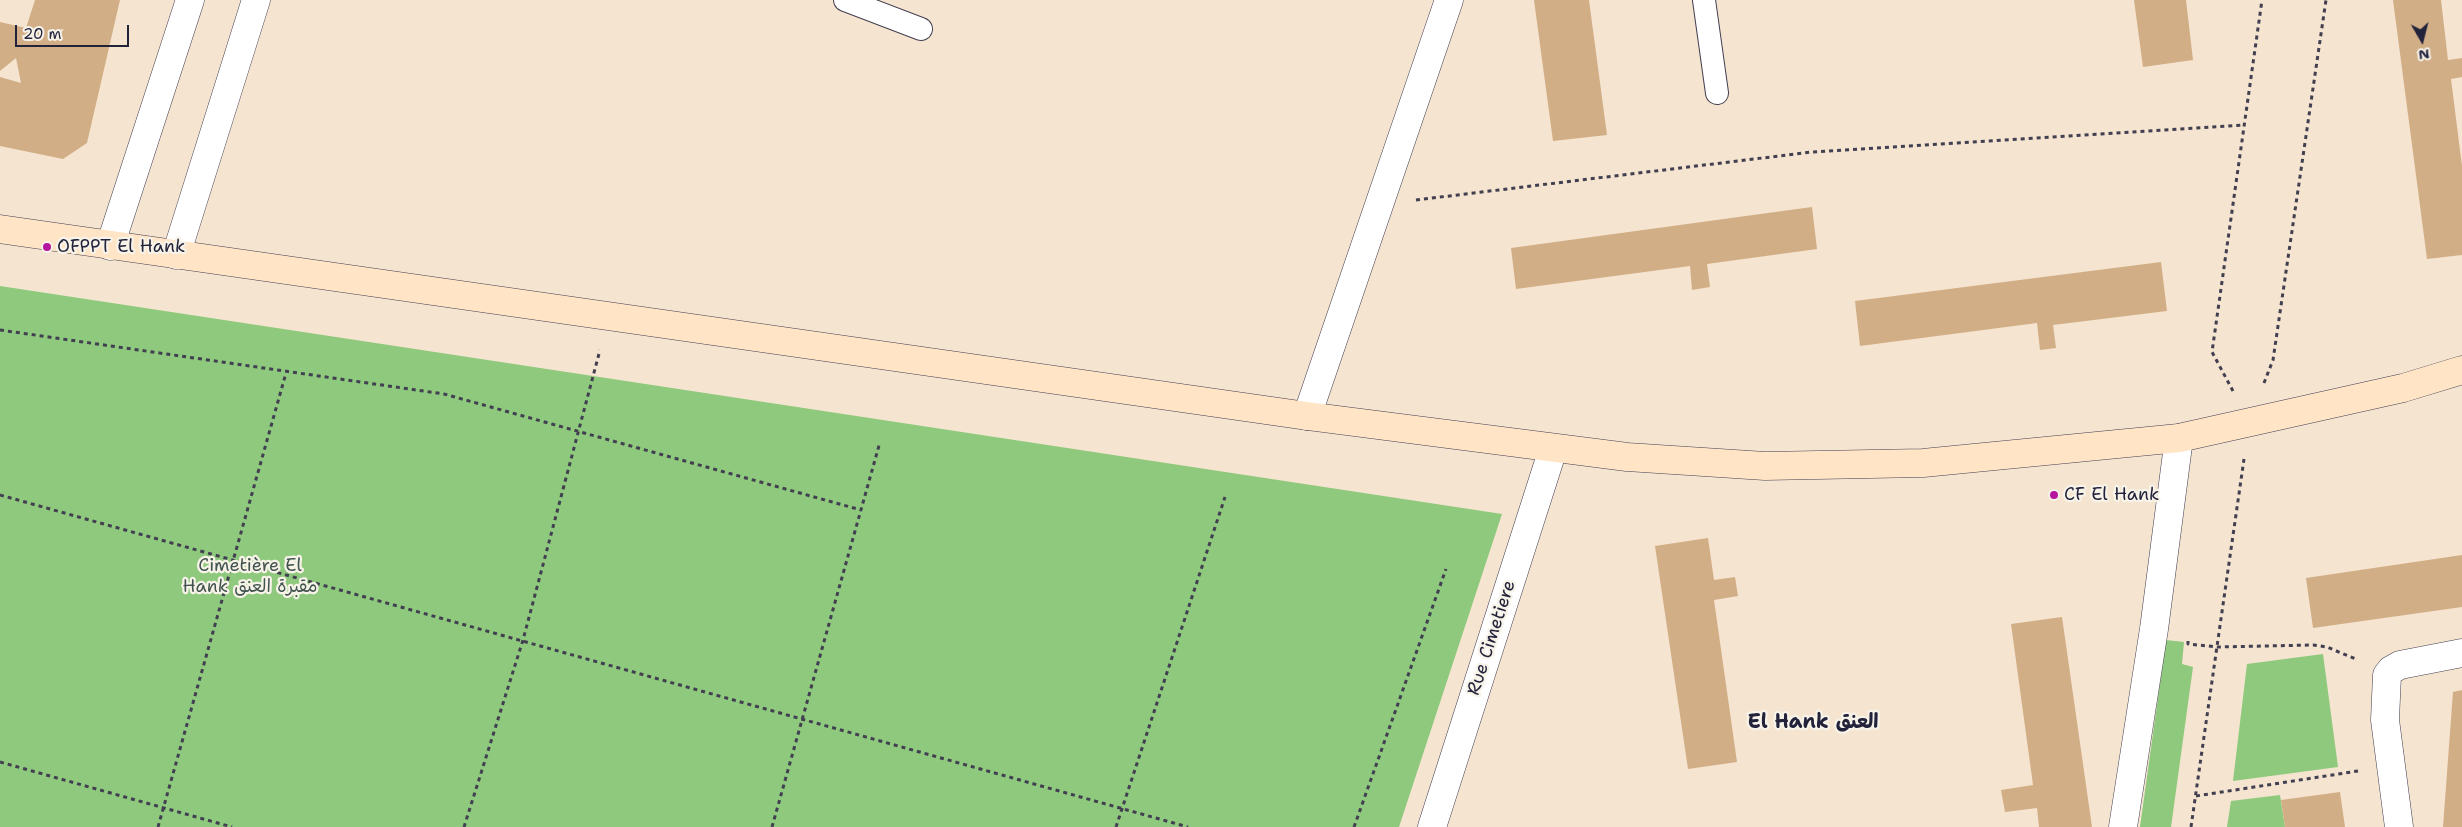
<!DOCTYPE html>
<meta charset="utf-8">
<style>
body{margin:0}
#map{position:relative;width:2462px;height:827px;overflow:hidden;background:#f5e4cf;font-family:"Shantell Sans",sans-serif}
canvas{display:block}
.north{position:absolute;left:2397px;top:15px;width:50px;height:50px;-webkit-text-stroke:4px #f7f3e8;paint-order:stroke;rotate:172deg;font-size:14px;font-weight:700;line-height:20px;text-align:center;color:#22223b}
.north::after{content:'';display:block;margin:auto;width:18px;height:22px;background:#22223b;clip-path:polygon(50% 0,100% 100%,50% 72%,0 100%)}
.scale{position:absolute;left:15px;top:25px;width:114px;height:22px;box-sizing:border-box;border:2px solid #22223b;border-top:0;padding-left:6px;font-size:15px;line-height:18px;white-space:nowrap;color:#22223b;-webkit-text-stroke:4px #f7f3e8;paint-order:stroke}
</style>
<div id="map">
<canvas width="2462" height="827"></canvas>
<div class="north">N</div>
<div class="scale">20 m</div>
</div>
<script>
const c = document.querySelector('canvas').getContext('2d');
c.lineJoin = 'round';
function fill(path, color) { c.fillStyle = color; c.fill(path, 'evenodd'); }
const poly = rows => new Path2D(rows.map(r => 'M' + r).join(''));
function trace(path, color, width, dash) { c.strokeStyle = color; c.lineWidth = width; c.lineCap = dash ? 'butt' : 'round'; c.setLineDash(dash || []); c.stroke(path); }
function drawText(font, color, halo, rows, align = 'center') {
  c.font = font + ' "Shantell Sans","Playpen Sans Arabic",sans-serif'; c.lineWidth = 4.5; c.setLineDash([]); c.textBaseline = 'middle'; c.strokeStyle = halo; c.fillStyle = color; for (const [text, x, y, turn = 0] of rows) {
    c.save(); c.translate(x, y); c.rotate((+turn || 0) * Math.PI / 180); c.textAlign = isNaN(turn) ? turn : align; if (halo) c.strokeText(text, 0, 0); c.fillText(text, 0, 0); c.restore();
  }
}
fill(poly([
 [0,286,1502,514,1399,827,0,827],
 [2166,640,2184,642,2182,664,2193,667,2171,827,2140,827],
 [2323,654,2338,767,2233,781,2247,664],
 [2280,795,2285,827,2227,827,2231,801]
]), '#8ec97d');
fill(poly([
 [35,0,120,0,87,143,63,159,0,146,0,77,21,83,16,58,0,71,0,22,26,28],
 [1534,0,1589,0,1607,135,1553,141],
 [2134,0,2186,0,2193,60,2143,67],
 [2393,0,2441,0,2448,60,2462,58,2462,77,2451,79,2462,166,2462,255,2427,259],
 [1812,207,1817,249,1707,264,1710,287,1692,290,1690,266,1516,289,1511,248],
 [2161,262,2167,311,2053,325,2056,348,2040,350,2037,323,1860,346,1855,301],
 [1708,538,1714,580,1735,577,1738,596,1714,600,1737,762,1688,769,1655,546],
 [2462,555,2462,607,2313,628,2306,578],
 [2062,617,2092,827,2039,827,2037,808,2005,812,2001,790,2033,785,2011,624],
 [2462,690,2462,827,2443,827,2453,692],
 [2340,792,2345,827,2285,827,2281,800]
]), '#d2ae87');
const lane = poly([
 [845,0,921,29],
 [1704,0,1717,93]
]);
const street = poly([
 [110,246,190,0],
 [176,255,256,0],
 [1307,416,1449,0],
 [1432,827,1553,449],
 [2123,827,2154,629,2179,438],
 [2399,827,2385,720,2387,675,2391,670,2400,665,2462,653]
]);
const secondary = poly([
 [0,229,1307,416,1627,457,1765,466,1923,463,2179,438,2403,388,2462,370]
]);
trace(lane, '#423f51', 24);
trace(street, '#423f51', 29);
trace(secondary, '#423f51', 29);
trace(poly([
 [1416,200,1812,152,2244,125],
 [0,330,444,394,861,510],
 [2264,383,2273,360,2326,0],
 [2233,391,2212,352,2262,0],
 [0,495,1188,827],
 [2188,641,2188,644,2218,647,2313,645,2327,647,2358,660],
 [0,762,232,827],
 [2196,796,2358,771],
 [158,827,286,373],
 [464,827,523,640,600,350],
 [772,827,880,442],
 [1116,827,1225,497],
 [1354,827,1446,569],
 [2191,827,2244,459]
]), '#423f51', 3, [4, 4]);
trace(lane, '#fff', 22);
trace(street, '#fff', 28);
trace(secondary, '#ffe4c6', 28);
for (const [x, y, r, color] of [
 [47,247,5,"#b5179e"],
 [2054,495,5,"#b5179e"]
]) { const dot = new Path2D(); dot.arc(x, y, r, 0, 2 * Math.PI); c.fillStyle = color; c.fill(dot); trace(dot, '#f7f3e8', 2); }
drawText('18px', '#22223b', '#f7f3e8', [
 ["OFPPT El Hank",57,247],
 ["CF El Hank",2064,495]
], 'left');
drawText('18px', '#42544f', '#f7f3e8', [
 ["Cimetière El",250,566],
 ["Hank مقبرة العنق",250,587]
]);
drawText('18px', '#22223b', '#f7f3e8', [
 ["Rue Cimetiere",1492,638,-72]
]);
drawText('bold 20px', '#22223b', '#f7f3e8', [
 ["El Hank العنق",1813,723]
]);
</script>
